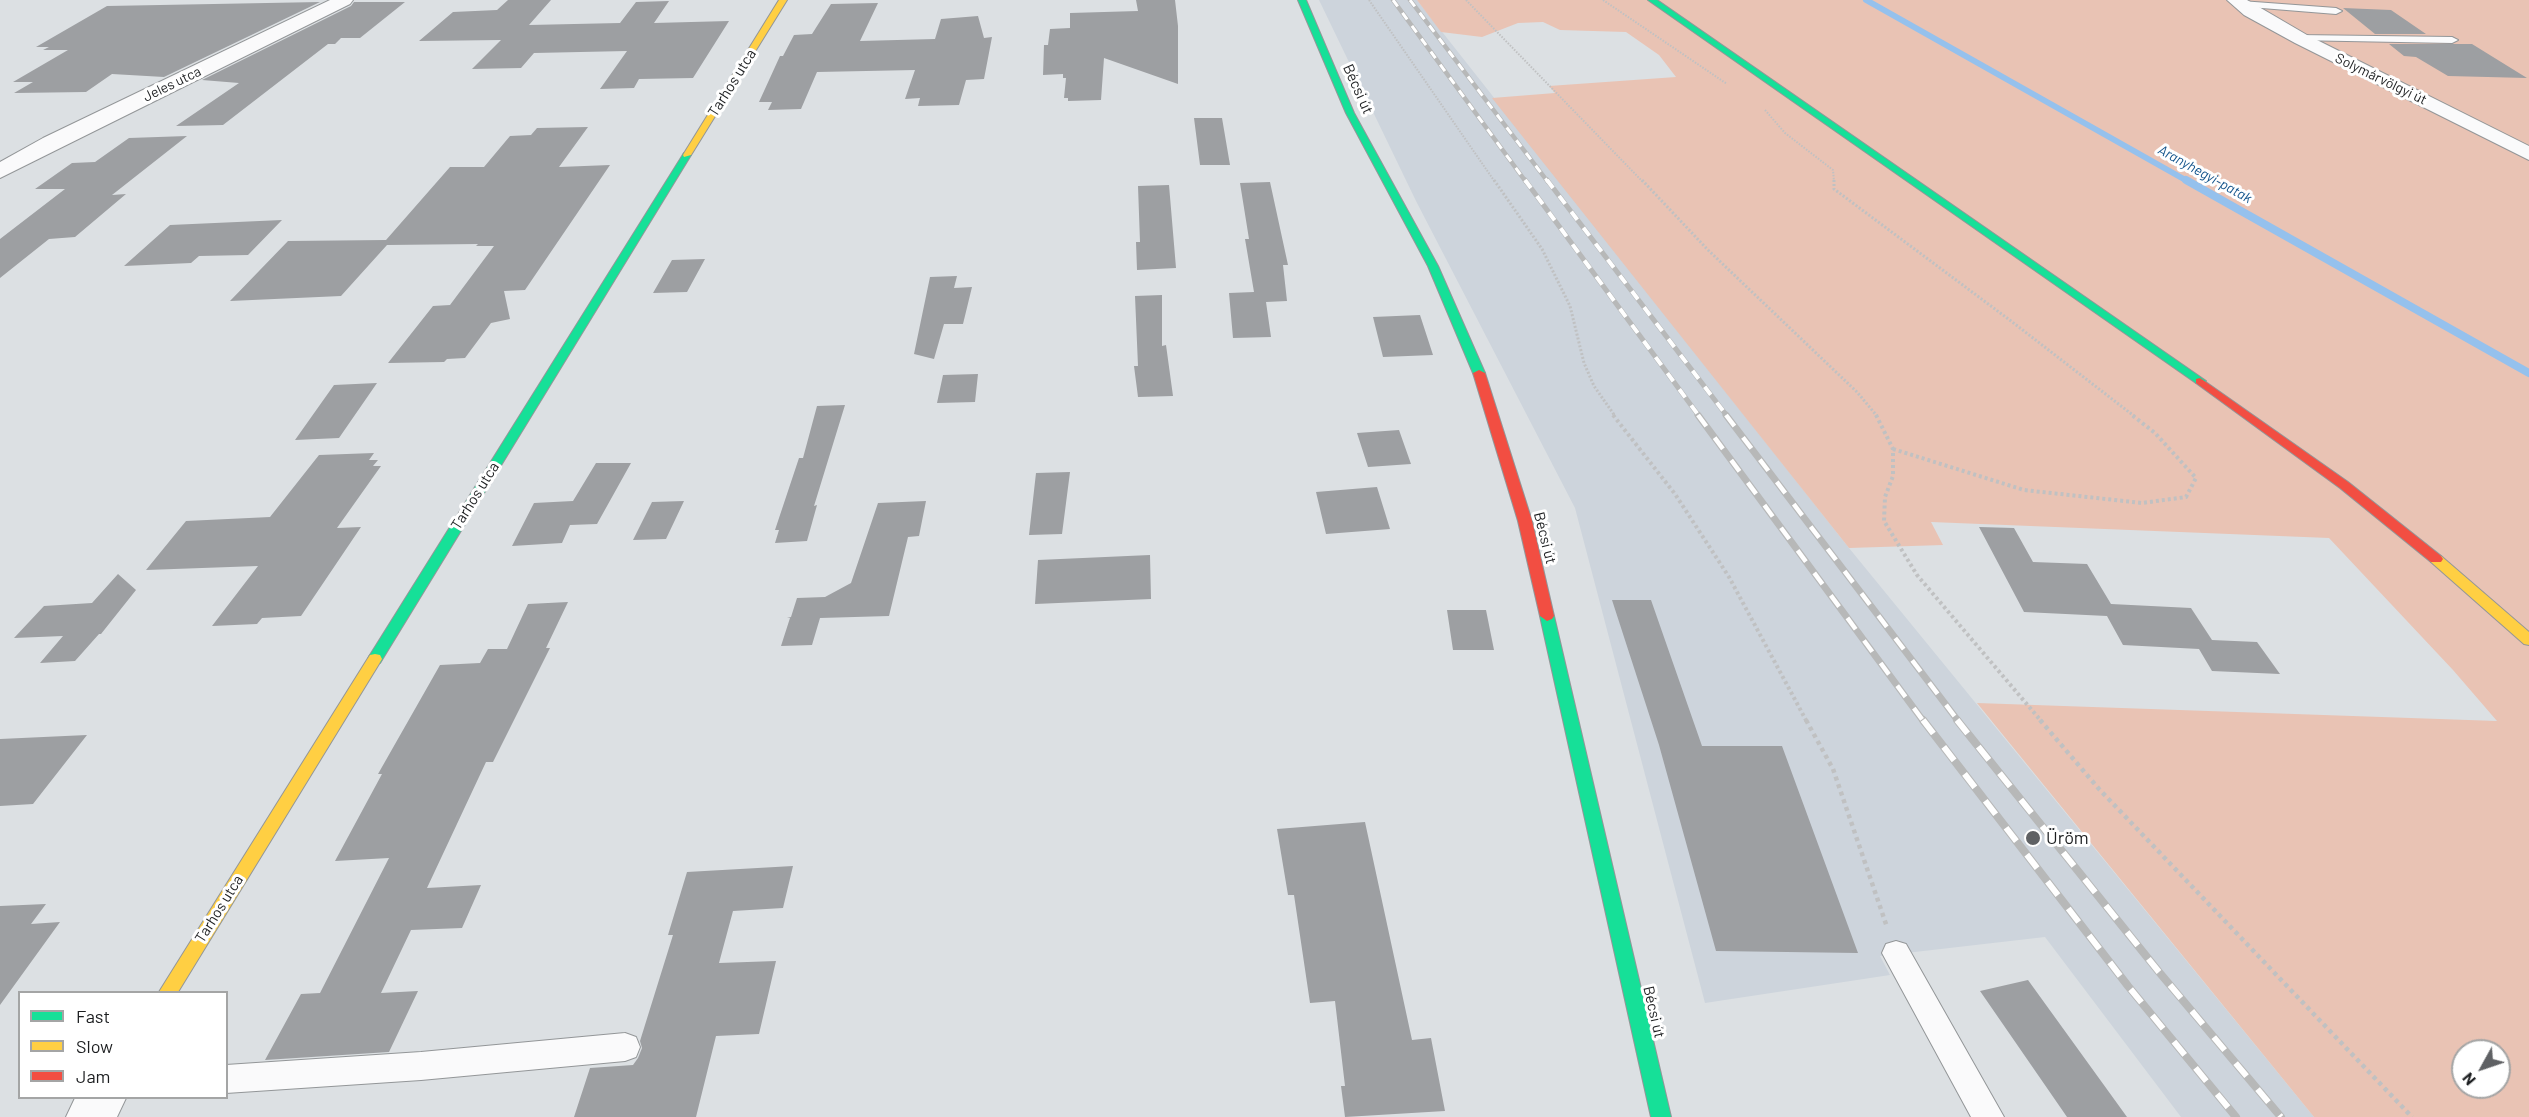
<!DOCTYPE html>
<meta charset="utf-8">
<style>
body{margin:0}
#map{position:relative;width:2529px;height:1117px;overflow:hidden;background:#dce0e3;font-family:Barlow,sans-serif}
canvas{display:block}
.legend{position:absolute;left:18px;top:991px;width:210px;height:108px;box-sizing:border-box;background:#fff;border:2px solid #a4a5a5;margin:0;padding:8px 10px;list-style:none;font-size:18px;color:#1b1d1f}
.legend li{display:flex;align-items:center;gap:12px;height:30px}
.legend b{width:30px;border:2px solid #a4a5a5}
.north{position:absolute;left:2451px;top:1039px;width:60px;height:60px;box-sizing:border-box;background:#fff;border:2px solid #a4a5a5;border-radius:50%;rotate:230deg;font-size:16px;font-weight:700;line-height:24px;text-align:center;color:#1b1d1f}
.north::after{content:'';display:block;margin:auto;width:21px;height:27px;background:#5f6164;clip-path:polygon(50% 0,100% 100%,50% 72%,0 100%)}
</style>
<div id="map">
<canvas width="2529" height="1117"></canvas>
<ul class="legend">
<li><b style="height:8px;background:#16e098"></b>Fast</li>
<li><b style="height:8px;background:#ffcf43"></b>Slow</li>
<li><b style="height:8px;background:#f24e42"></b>Jam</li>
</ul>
<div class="north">N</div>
</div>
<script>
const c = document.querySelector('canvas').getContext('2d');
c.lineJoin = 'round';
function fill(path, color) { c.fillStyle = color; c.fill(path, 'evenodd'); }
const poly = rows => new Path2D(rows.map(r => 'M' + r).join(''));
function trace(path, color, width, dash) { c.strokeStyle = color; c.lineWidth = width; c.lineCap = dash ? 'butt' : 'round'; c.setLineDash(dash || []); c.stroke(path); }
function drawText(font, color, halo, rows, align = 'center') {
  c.font = font + ' Barlow,sans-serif'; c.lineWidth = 6; c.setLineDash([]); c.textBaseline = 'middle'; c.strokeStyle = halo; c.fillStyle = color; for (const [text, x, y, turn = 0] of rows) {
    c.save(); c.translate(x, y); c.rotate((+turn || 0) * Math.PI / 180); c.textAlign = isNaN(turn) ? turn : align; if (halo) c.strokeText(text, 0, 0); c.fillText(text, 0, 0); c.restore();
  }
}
fill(poly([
 [1319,0,1417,0,1849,548,2314,1117,2181,1117,2045,937,1880,956,1890,975,1705,1003,1575,508,1416,201]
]), '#cdd4dc');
fill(poly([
 [1417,0,2529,0,2529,1117,2314,1117,1977,703,2497,721,2453,670,2329,538,1931,522,1943,545,1849,548,1492,98,1555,93,1549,86,1676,77,1659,55,1626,32,1560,30,1543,22,1518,23,1482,37,1441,32],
 [2463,1051,2499,1051,2499,1087,2463,1087]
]), '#e9c3b4');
trace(poly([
 [1866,0,2189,182]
]), '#95c1ed', 6);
trace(poly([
 [2186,180,2529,373]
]), '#95c1ed', 8);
fill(poly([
 [508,0,551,0,529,25,620,23,636,2,669,1,654,23,729,21,693,78,639,79,634,88,600,89,627,51,534,53,521,68,472,69,501,40,419,41,453,12,497,10],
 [1136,0,1175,0,1178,26,1178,84,1104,58,1101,100,1068,101,1068,98,1064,98,1066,78,1063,78,1063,74,1043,75,1044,45,1048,45,1050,29,1070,28,1070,13,1138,11],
 [320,2,164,77,112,74,86,92,14,93,33,82,13,82,68,50,43,50,49,47,36,47,107,6],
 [354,2,405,2,360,38,341,38,335,44,328,44,223,125,176,126,239,83,202,80,351,6],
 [878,3,860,41,935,39,941,19,978,16,984,38,992,37,984,79,966,80,959,105,918,106,920,98,905,99,915,70,817,72,801,109,768,110,772,102,759,102,780,56,783,56,794,35,812,34,831,4],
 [2343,8,2391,10,2426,34,2375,34],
 [2389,44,2472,44,2527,78,2448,76,2416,57,2404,56],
 [1194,118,1222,118,1230,165,1200,165],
 [588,127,559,167,610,165,525,290,504,291,510,319,491,323,465,358,447,359,444,362,388,363,433,306,450,305,494,246,476,246,478,244,387,245,341,296,230,301,288,241,386,240,450,167,484,167,510,136,531,135,537,128],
 [187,136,112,195,126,194,75,237,49,239,0,278,0,239,65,189,35,189,72,163,95,162,129,138],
 [1270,182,1288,265,1283,265,1287,301,1266,302,1271,337,1233,338,1229,293,1254,292,1245,239,1249,239,1240,183],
 [1169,185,1176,268,1137,270,1136,242,1140,242,1138,186],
 [282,220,248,255,199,256,191,263,124,266,170,225],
 [705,259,687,292,653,293,672,260],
 [957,276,954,288,972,287,963,324,944,324,934,359,914,354,930,277],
 [1162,295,1162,346,1166,345,1173,396,1138,397,1134,366,1138,366,1135,296],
 [1420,315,1433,355,1383,357,1373,317],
 [978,374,975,402,937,403,943,375],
 [377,383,339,438,295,440,334,385],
 [845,405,814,506,817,505,807,541,775,543,779,530,775,530,799,458,803,458,817,406],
 [1399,430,1411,464,1368,467,1357,433],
 [374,453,369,460,378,460,373,466,381,466,337,528,361,527,301,616,262,618,257,624,212,626,258,566,146,570,186,521,270,517,319,455],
 [596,463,631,463,597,524,570,525,562,543,512,546,534,503,573,501],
 [1070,472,1062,534,1029,535,1036,473],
 [1377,487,1390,529,1326,534,1316,492],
 [684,501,666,539,633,540,652,502],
 [926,501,919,536,908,537,889,616,820,618,812,645,781,646,790,618,787,618,791,617,797,598,825,597,851,583,878,503],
 [1979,527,2014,528,2033,562,2087,564,2111,604,2191,608,2212,640,2257,642,2280,674,2212,671,2199,649,2123,645,2107,616,2024,612],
 [1150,555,1151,599,1035,604,1038,560],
 [118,574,136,590,101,634,99,634,75,661,40,663,63,636,14,638,44,606,92,603],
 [1612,600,1651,600,1702,746,1782,746,1858,953,1716,951,1659,745],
 [568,602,546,648,550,648,493,762,486,762,427,888,481,885,462,928,411,930,381,993,418,991,389,1052,265,1060,301,994,320,993,389,858,335,861,382,774,378,774,440,665,480,663,488,649,507,649,528,604],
 [1447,610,1486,610,1494,650,1453,650],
 [87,735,33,804,0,806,0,739],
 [1365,822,1412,1040,1431,1038,1445,1111,1345,1117,1341,1086,1345,1086,1335,1001,1310,1003,1294,895,1288,895,1277,829],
 [793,866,783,908,733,911,719,963,776,961,759,1034,716,1036,696,1117,574,1117,590,1068,633,1065,638,1058,642,1048,640,1041,673,935,668,935,687,872],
 [46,904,31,924,60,922,0,1005,0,906],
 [2028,980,2127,1117,2067,1117,1980,991]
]), '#9d9fa2');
const lane = poly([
 [2241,1,2336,8,2342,11,2336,14,2237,6,2237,2,2241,1],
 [2298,35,2452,37,2458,40,2452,43,2294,40,2292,38,2298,35],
 [1896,941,1906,944,2004,1117,1971,1117,1882,953,1886,944,1896,941],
 [625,1033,636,1037,640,1047,636,1057,625,1061,421,1080,226,1093,226,1065,421,1052,625,1033]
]);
const street = poly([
 [330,0,353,0,350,4,0,178,0,162,43,138,330,0],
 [2227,0,2247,0,2307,35,2529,146,2529,160,2295,43,2244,15,2227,0],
 [75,1098,126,1098,117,1117,66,1117,75,1098]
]);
const fast = poly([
 [1298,0,1306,0,1354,113,1438,266,1485,373,1483,375,1475,375,1473,373,1428,266,1346,113,1298,0],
 [1648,0,1657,0,2206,381,2204,383,2196,383,1648,0],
 [684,153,691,155,380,663,370,663,368,659,370,655,684,153],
 [1547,611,1554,616,1671,1117,1651,1117,1540,616,1547,611]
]);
const slow = poly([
 [779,0,787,0,691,155,684,157,683,155,779,0],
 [2436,555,2441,556,2529,632,2529,645,2524,644,2431,562,2429,559,2436,555],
 [375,654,380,655,382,659,178,992,159,992,370,655,375,654]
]);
const jam = poly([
 [1479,370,1485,373,1532,521,1554,616,1552,619,1547,621,1540,616,1518,521,1473,373,1479,370],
 [2200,378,2348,482,2441,556,2443,559,2441,562,2431,562,2340,488,2196,383,2196,379,2200,378]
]);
trace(lane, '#939698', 2);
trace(street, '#939698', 2);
trace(fast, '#939698', 2);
trace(slow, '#939698', 2);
trace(jam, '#939698', 2);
trace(poly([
 [1369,0,1495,182],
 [1466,0,1643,182],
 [1603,0,1727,84],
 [1765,110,1785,133,1833,170,1834,182]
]), '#c0c1c2', 2, [1.5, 1.5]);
trace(poly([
 [1494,180,1542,249,1570,306,1584,363,1594,386,1615,416],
 [1642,180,1708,250,1857,392,1877,416],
 [1834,180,1834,189,2011,321,2134,416]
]), '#c0c1c2', 3, [2, 2]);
trace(poly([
 [1613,415,1675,494,1729,577,1807,722],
 [1876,415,1893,449,1893,476,1885,497,1884,521,1917,575,2042,722],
 [1893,449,2024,490,2142,503,2186,497,2196,478,2155,433,2132,415]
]), '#c0c1c2', 4, [3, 3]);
trace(poly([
 [1806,720,1833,769,1887,927],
 [2040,720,2099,789,2412,1117]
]), '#c0c1c2', 4.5, [4, 4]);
fill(lane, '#fafafb');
fill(street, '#fafafb');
fill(fast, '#16e098');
fill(slow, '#ffcf43');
fill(jam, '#f24e42');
const railFar3 = poly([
 [1393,0,1526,182],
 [1410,0,1548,182]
]);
const railFar2 = poly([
 [1525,180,1699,416],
 [1547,180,1727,416]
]);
const railFar1 = poly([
 [1698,415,1924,722],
 [1726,415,1959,722]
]);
const rail = poly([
 [1923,720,2128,986,2236,1117],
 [1957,720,2159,972,2281,1117]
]);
trace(railFar3, '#b7b8b8', 4.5);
trace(railFar2, '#b7b8b8', 5);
trace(railFar1, '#b7b8b8', 7);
trace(rail, '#b7b8b8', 8);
trace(railFar3, '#fff', 3, [8]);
trace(railFar2, '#fff', 4, [10]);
trace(railFar1, '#fff', 4.5, [14]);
trace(rail, '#fff', 6, [17]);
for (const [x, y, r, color] of [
 [2033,838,8,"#5f6164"]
]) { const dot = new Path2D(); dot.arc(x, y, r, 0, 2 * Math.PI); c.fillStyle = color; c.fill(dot); trace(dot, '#fff', 2); }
drawText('14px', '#1b1d1f', '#fff', [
 ["Solymárvölgyi út",2381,79,26],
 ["Jeles utca",172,84,-26]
]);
drawText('italic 14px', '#12538b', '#fff', [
 ["Aranyhegyi-patak",2205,174,29]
]);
drawText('15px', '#1b1d1f', '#fff', [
 ["Tarhos utca",732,83,-58],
 ["Bécsi út",1358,89,66],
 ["Tarhos utca",475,496,-58],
 ["Bécsi út",1545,538,76],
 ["Tarhos utca",219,909,-58],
 ["Bécsi út",1654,1012,77]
]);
drawText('18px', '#1b1d1f', '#fff', [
 ["Üröm",2046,838]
], 'left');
</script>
